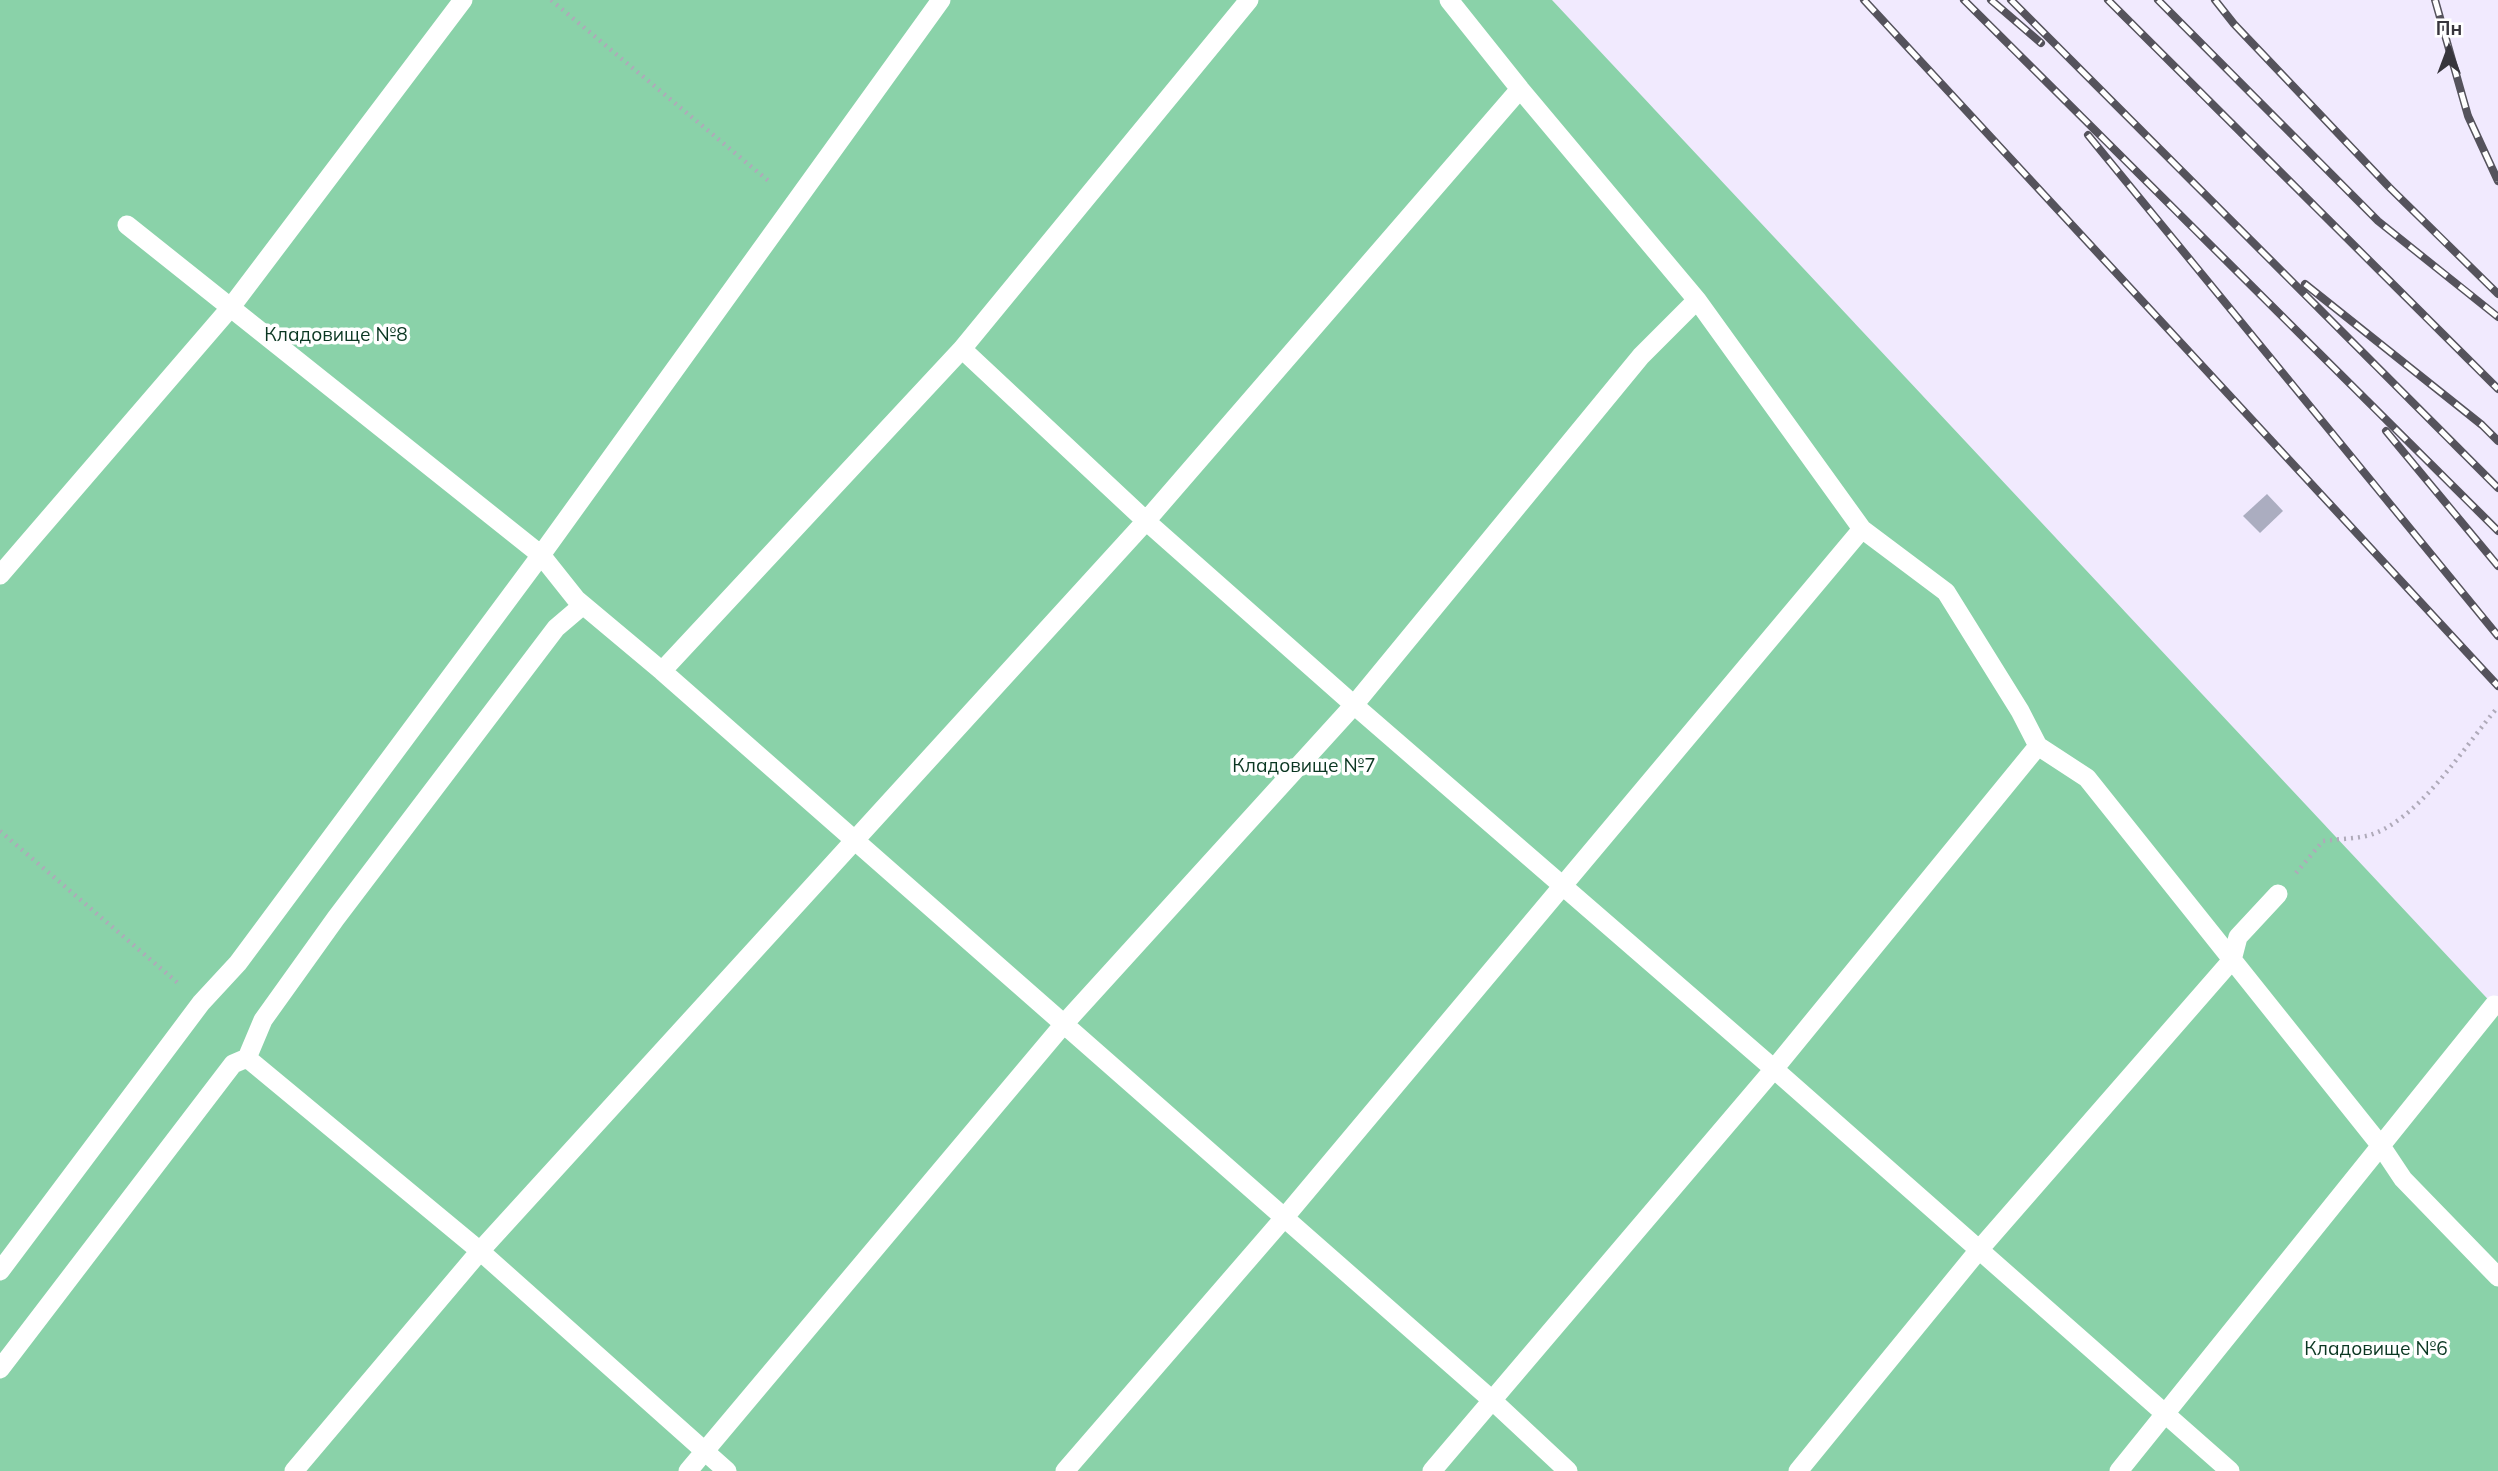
<!DOCTYPE html>
<html>
<head>
<meta charset="utf-8">
<style>
  body { margin:0 }
  #map { position:relative; width:2498px; height:1471px; overflow:hidden; background:#f1eafe; font-family:Mulish,sans-serif }
  canvas { display:block }
  .north { position:absolute; left:2414px; top:14px; width:70px; height:70px; -webkit-text-stroke:5px #fff; paint-order:stroke; rotate:0deg; font-size:19px; font-weight:700; line-height:28px; text-align:center; color:#37353c }
  .north::after { content:''; display:block; margin:auto; width:24px; height:32px; background:#37353c; clip-path:polygon(50% 0,100% 100%,50% 72%,0 100%) }
</style>
</head>
<body>
<div id="map">
<canvas width="2498" height="1471"></canvas>
<div class="north">Пн</div>
</div>
<script>
const c = document.querySelector('canvas').getContext('2d');
c.lineJoin = 'round';
function fill(path, color) { c.fillStyle = color; c.fill(path, 'evenodd'); }
function strokePath(path, color, width, dash) { c.strokeStyle = color; c.lineWidth = width; c.lineCap = dash ? 'butt' : 'round'; c.setLineDash(dash || []); c.stroke(path); }
function label(font, color, halo, rows, align = 'center') {
  c.font = font + ' Mulish,sans-serif'; c.lineWidth = 7; c.setLineDash([]); c.textBaseline = 'middle'; c.strokeStyle = halo; c.fillStyle = color; for (const [text, x, y, turn = 0] of rows) {
    c.save(); c.translate(x, y); c.rotate((+turn || 0) * Math.PI / 180); c.textAlign = isNaN(turn) ? turn : align; if (halo) c.strokeText(text, 0, 0); c.fillText(text, 0, 0); c.restore();
  }
}
fill(new Path2D(`
  M0,0H1552L2498,1010V1471H0Z`), '#8ad2a9');
fill(new Path2D(`
  M2267,494L2283,511L2260,533L2243,516Z`), '#abadc0');
strokePath(new Path2D(`
  M551,0L771,183
  M0,831L179,984
  M2296,873L2323,841C2337,839 2352,839 2366,836C2417,824 2465,745 2498,707`), '#afaab9', 4.5, [2, 5]);
strokePath(new Path2D(`
  M1449,0L1520,89L1697,300L1862,529L1946,592L2020,711L2038,746L2087,778L2381,1146L2403,1179L2498,1277
  M127,225L541,555L576,599L662,671L1493,1401L1568,1471
  M962,349L1146,521L1354,705L1774,1069L2230,1471
  M0,575L231,307L463,0
  M662,671L962,349L1249,0
  M247,1058L263,1020L336,918L556,628L583,605
  M0,1271L201,1003L238,963L541,555L941,0
  M0,1369L233,1064L247,1058L480,1251L727,1471
  M294,1471L480,1251L1146,521L1520,89
  M688,1471L1063,1025L1354,705L1641,356L1697,300
  M1065,1471L1284,1218L1862,529
  M1432,1471L1774,1069L2038,746
  M1798,1471L1978,1251L2232,960L2238,937L2278,894
  M2119,1471L2494,1005`), '#fff', 19);
const rail = new Path2D(`
  M1864,0L2498,686
  M1964,0L2498,531
  M1991,0L2041,43
  M2011,0L2498,488
  M2108,0L2498,389
  M2158,0L2378,221L2498,317
  M2215,0L2234,24L2389,187L2498,294
  M2435,0L2468,116L2498,181
  M2088,135L2498,636
  M2305,284L2482,425L2498,441
  M2386,431L2498,566`);
strokePath(rail, '#55535c', 8);
strokePath(rail, '#fff', 5, [16]);
label('19px', '#0b3722', '#fff', [
  ["Кладовище №8",336,335],
  ["Кладовище №7",1304,766],
  ["Кладовище №6",2376,1349]
]);
</script>
</body>
</html>
